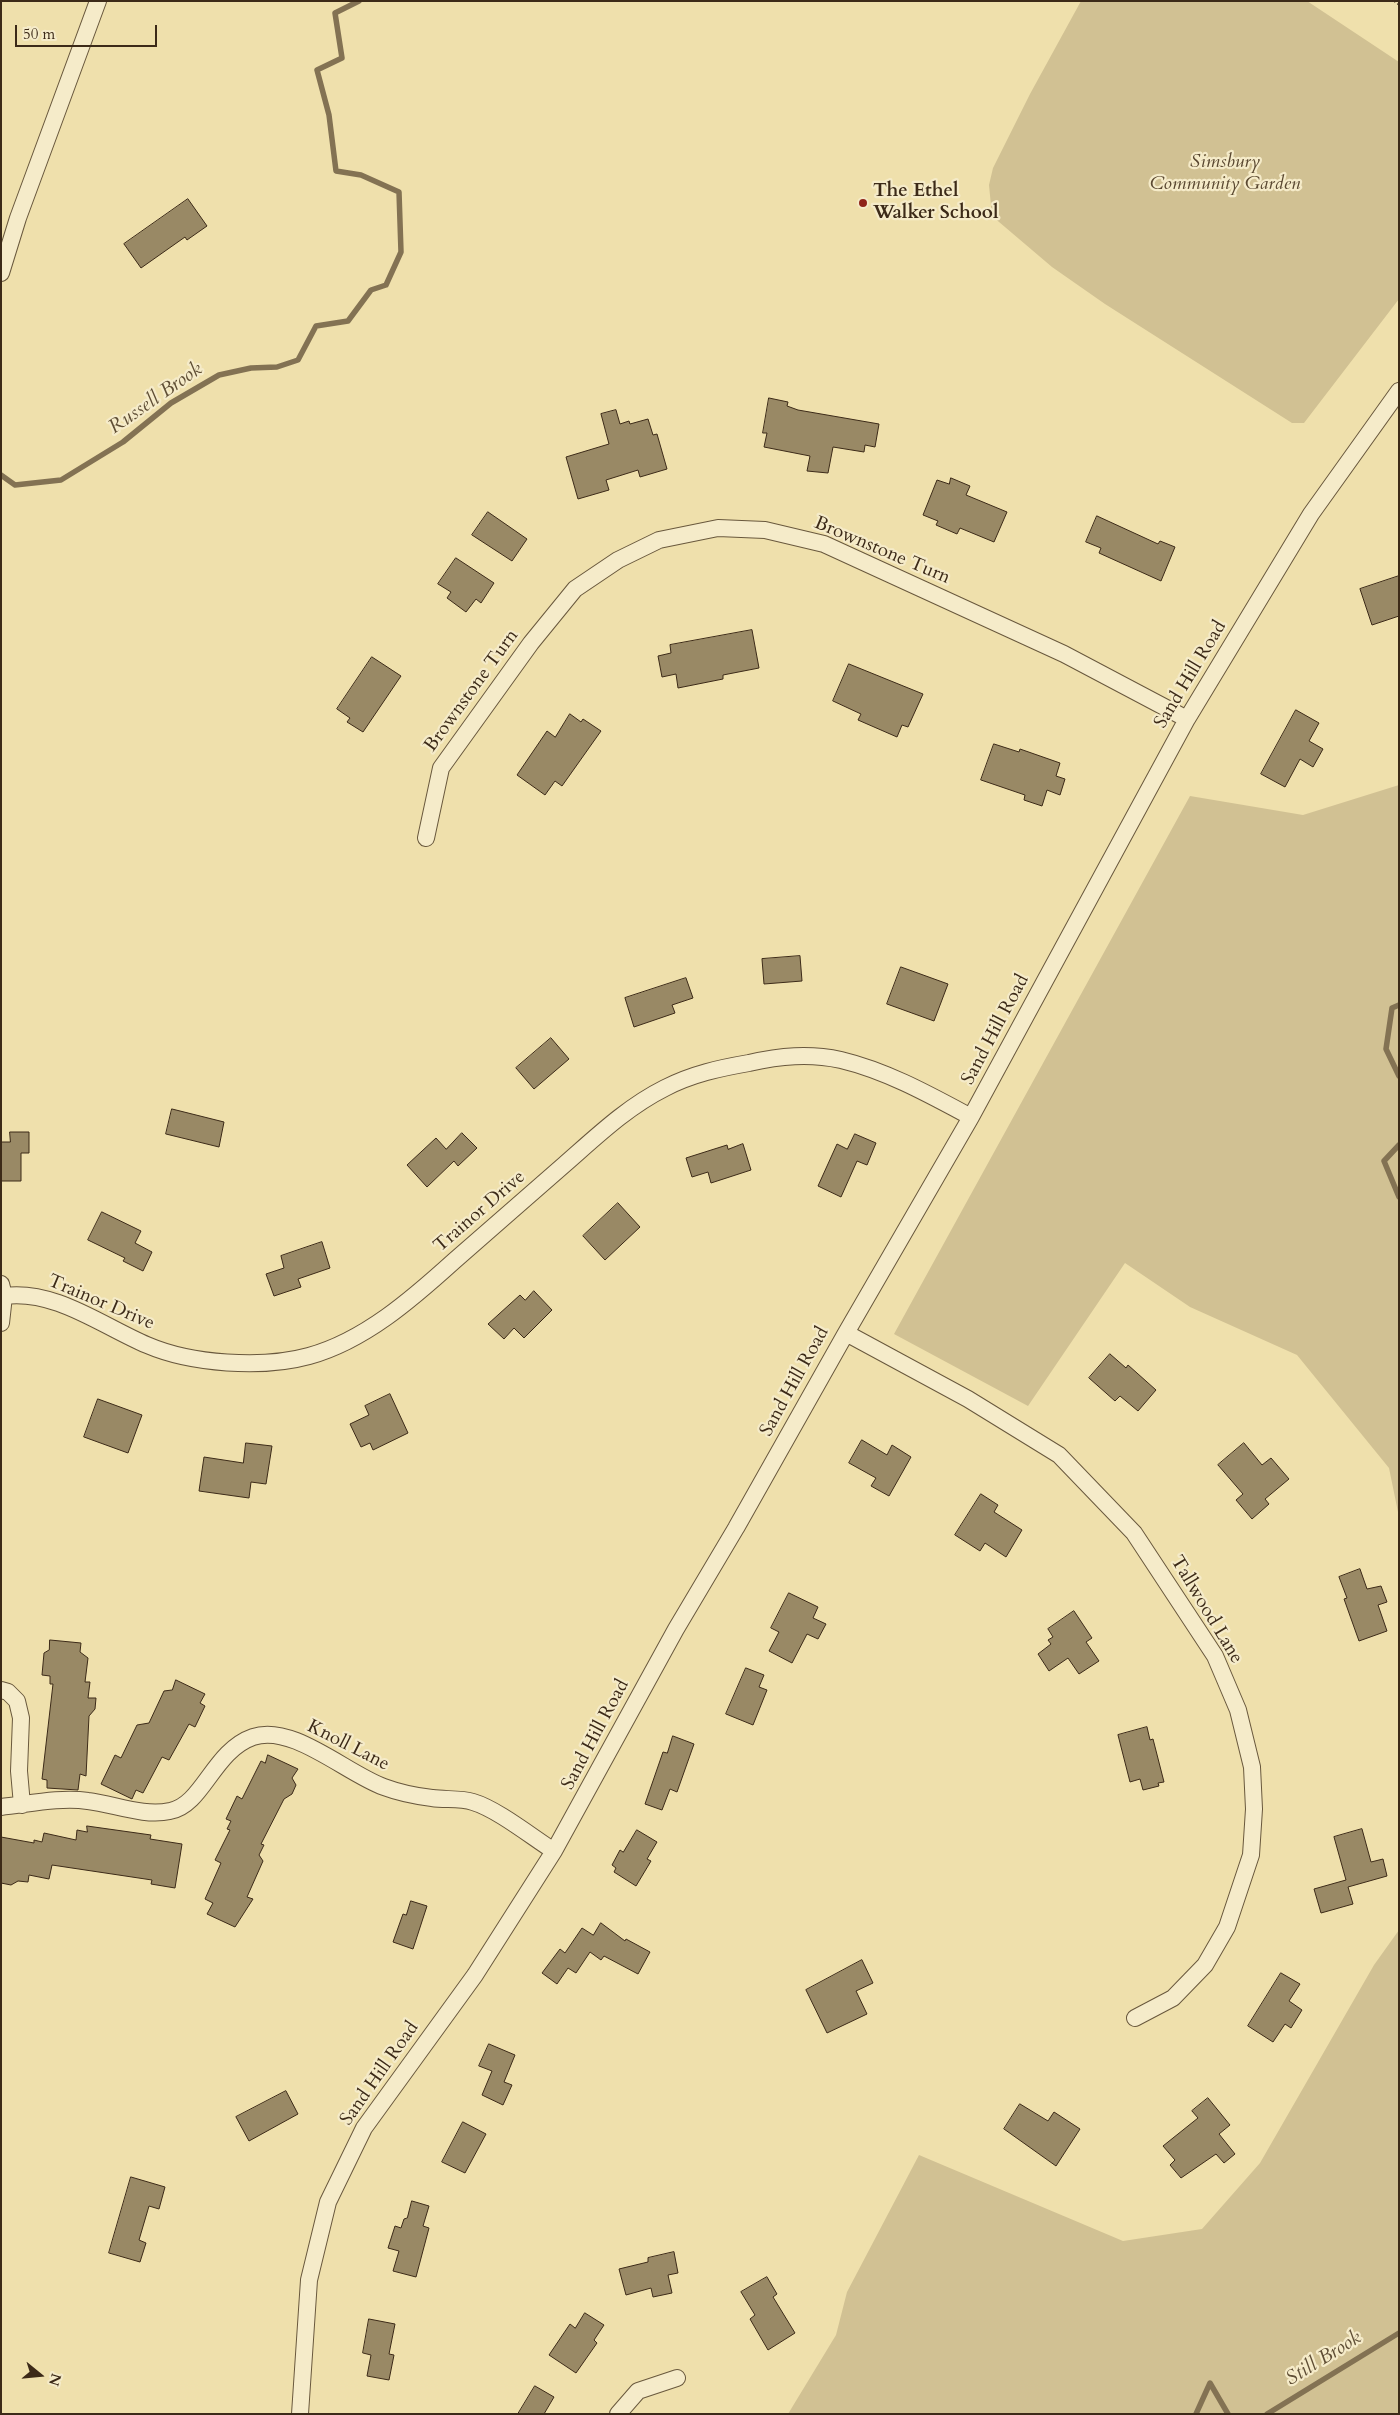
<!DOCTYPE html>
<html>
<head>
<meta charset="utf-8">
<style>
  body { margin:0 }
  #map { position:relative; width:1400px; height:2415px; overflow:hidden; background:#efe0ac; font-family:Cardo,serif }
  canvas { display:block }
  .frame { position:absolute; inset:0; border:2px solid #3c2a18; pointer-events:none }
  .north { position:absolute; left:15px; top:2350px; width:50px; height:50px; -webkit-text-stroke:4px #f5ebc9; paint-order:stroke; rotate:107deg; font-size:14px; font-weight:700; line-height:20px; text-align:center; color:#3c2a18 }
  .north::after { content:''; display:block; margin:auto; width:18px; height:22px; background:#3c2a18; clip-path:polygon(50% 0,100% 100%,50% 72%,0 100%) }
  .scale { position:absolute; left:15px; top:25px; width:142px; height:22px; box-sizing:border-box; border:2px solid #3c2a18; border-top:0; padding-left:6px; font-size:15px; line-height:18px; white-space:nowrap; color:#3c2a18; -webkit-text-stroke:4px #f5ebc9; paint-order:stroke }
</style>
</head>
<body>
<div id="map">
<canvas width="1400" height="2415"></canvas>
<div class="frame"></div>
<div class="north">N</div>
<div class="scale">50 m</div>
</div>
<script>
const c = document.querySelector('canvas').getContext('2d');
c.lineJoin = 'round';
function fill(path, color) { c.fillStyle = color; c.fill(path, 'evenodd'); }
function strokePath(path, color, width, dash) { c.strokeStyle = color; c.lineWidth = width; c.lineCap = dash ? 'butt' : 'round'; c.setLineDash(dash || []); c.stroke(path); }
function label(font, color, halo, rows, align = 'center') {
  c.font = font + ' Cardo,serif'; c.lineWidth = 4.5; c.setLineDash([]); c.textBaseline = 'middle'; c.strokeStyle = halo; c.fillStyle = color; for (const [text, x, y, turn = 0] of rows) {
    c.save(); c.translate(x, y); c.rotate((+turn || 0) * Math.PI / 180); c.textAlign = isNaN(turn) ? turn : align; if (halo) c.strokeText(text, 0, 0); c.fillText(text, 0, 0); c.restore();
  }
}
fill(new Path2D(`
  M1081,1H1307L1399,62V299L1304,423H1292L1105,304L1052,267L992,216L989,185L993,168L1030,94Z
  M1399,785V1517L1389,1468L1297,1355L1190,1307L1125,1263L1028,1406L894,1334L1190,796L1303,815Z
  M1399,1930V2414H788L836,2335L847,2292L919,2155L1123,2241L1202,2229L1260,2163L1374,1965Z`), '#d1c193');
strokePath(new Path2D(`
  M1,475L15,485L61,480L123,442L171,403L219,375L251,368L277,367L298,360L316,326L348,321L371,290L386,285L401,252L399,192L361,175L336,171L329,115L317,70L342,58L335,13L359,1
  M1399,1005L1392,1008L1386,1049L1399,1076
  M1399,1145L1384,1161L1399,1197
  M1196,2414L1210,2383L1228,2414
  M1267,2414L1399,2333`), '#837253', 5.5);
const building = new Path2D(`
  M188,199L207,226L187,240L185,237L141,268L124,244Z
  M769,398L788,402L787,406L798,410L879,424L875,447L865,445L864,452L833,447L828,473L807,471L810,456L764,447L767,433H763Z
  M616,410L620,424L629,421L630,424L648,419L653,435L657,434L667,469L640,477L638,470L606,480L609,490L578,499L566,457L609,444L601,414Z
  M951,478L970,486L966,495L1007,512L994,542L960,528L957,534L936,525L938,521L923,515L937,480L949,484Z
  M488,512L527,539L512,561L472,535Z
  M1097,516L1158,544L1160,541L1175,547L1161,581L1099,553L1101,548L1086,542Z
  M456,558L494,583L481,603L476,599L466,612L447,598L451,592L438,584Z
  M1399,576V616L1372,625L1360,589Z
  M752,630L759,668L723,675V679L678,688L676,674L662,677L658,656L671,653L670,645Z
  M372,657L401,676L363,732L347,722L350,718L337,709Z
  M849,664L923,694L908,727L902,725L897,737L858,720L861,714L833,701Z
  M1296,710L1319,723L1309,741L1323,749L1313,767L1300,759L1285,787L1261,774Z
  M570,714L581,722L583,719L601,731L562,786L555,781L545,795L517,775L547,731L555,737Z
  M994,744L1019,752L1020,749L1060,763L1056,776L1065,779L1060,795L1047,790L1042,806L1024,800L1025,795L981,780Z
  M800,956L802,981L764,984L762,959Z
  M901,967L948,984L934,1021L887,1004Z
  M686,978L693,998L672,1005L675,1013L634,1027L625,998Z
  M551,1038L569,1059L534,1089L516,1068Z
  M172,1109L224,1122L219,1147L166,1134Z
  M10,1132H29V1153H21V1181H1V1142H10Z
  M462,1133L477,1148L458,1166L454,1161L427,1187L407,1165L436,1138L446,1149Z
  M855,1134L876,1143L867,1165L857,1161L841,1197L818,1186L837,1144L847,1149Z
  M743,1144L751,1170L711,1183L708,1172L692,1177L686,1158L727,1145L728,1149Z
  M618,1203L640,1227L605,1260L583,1236Z
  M102,1212L141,1231L135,1243L152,1252L143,1271L123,1261L125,1258L88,1240Z
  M322,1242L330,1268L298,1279L301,1287L274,1296L266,1274L284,1268L281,1256Z
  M534,1291L552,1310L524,1338L514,1328L504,1339L488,1324L520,1295L525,1300Z
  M1110,1354L1126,1368L1128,1365L1156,1390L1138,1411L1120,1396L1115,1401L1089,1378Z
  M390,1394L408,1433L373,1450L370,1443L361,1447L350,1424L369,1415L365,1406Z
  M98,1399L142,1415L128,1453L84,1437Z
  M862,1440L887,1455L892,1445L911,1457L889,1496L871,1486L876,1478L849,1463Z
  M246,1443L272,1446L266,1484L251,1482L249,1498L199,1491L204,1457L243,1463Z
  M1244,1443L1262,1465L1271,1458L1289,1479L1265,1499L1269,1504L1252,1519L1236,1500L1243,1494L1218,1465Z
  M981,1494L998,1505L994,1512L1022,1530L1006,1557L985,1543L980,1551L955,1535Z
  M1360,1569L1367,1589L1381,1586L1387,1602L1378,1605L1387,1631L1359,1641L1344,1599L1347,1598L1339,1577Z
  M789,1593L818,1607L813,1618L826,1624L818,1639L807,1634L792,1663L769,1651L779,1632L771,1628Z
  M1074,1611L1092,1638L1086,1642L1099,1661L1079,1674L1068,1658L1049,1671L1038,1654L1051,1644L1048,1640L1053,1637L1048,1629Z
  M50,1640L81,1643L80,1652L88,1658L85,1682H90L88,1698H96L95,1709L89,1716L86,1776L80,1774L78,1790L47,1788V1780L42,1779L53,1684H50V1676L42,1675L44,1653L49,1650Z
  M746,1668L764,1675L759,1687L767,1690L753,1725L726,1714Z
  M176,1680L205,1694L200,1703L205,1706L195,1727L189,1724L169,1760L162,1757L143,1793L136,1790L132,1799L101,1784L115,1755L121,1758L137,1725L149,1723L164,1691L172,1690Z
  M1147,1727L1150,1740L1153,1739L1164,1782L1158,1783L1159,1786L1143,1790L1140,1779L1130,1782L1118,1735Z
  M673,1736L694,1744L677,1792L670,1789L662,1810L645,1804L663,1752L667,1753Z
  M268,1755L298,1769L292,1778L296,1785L292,1794L284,1799L261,1844L264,1845L259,1855L263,1861L247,1897L253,1899L235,1927L207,1914L213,1903L205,1899L221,1863L215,1860L230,1830L227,1829L231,1821L226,1819L237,1796L242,1799L261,1761L265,1763Z
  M87,1826L151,1835L150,1839L182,1844L175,1888L151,1884L152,1880L52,1865L49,1879L29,1875L28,1882L18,1881L11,1885L1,1883V1837L34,1843V1840L42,1842L44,1833L76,1840L77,1830L87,1832Z
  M1362,1829L1371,1862L1383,1859L1387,1876L1348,1887L1353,1904L1321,1913L1314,1889L1346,1880L1334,1837Z
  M637,1830L657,1842L647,1859L651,1861L636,1886L614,1872L616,1868L612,1865L620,1850L623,1852Z
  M411,1901L427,1906L413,1949L393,1942L403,1914L406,1915Z
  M601,1923L625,1941L626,1939L650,1952L638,1974L604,1956L601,1960L590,1952L576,1973L568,1968L557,1984L542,1973L560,1949L565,1953L582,1928L593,1935Z
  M862,1960L873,1983L856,1991L867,2014L827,2033L806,1990Z
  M1281,1973L1300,1984L1289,2001L1302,2010L1291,2028L1285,2024L1273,2042L1248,2026Z
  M489,2044L515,2055L504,2082L512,2085L503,2105L482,2095L492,2071L479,2066Z
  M286,2091L298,2114L249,2141L236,2117Z
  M1208,2098L1230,2125L1219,2134L1235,2154L1224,2163L1216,2154L1181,2178L1170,2165L1175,2160L1163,2146L1198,2118L1192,2111Z
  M1020,2104L1048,2121L1054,2112L1080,2129L1056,2166L1004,2129Z
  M463,2122L486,2134L465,2173L442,2162Z
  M131,2177L165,2187L159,2209L149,2206L139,2240L146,2243L140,2262L109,2253Z
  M412,2201L429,2206L423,2226L429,2228L416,2277L393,2271L399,2251L388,2248L395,2226L401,2228L404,2219L407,2218Z
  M674,2252L678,2273L668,2275L672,2293L653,2297L651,2288L626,2295L619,2269L648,2262V2258Z
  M767,2277L777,2294L773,2297L795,2333L768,2350L750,2319L755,2315L741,2292Z
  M585,2313L604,2325L594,2340L597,2343L576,2373L549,2355L570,2324L575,2328Z
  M369,2319L395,2324L389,2354L394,2355L389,2380L367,2376L371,2355L363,2353Z
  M535,2386L554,2397L544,2414H518Z`);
fill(building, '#998965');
strokePath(building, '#3c2a18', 1);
const street = new Path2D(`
  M1,273L18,218L98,1
  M426,838L441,768L531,643L575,589L618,560L659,540L718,528L765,530L824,544L1064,654L1187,719
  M1,1284L4,1296L1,1323
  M4,1296C55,1289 102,1326 147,1345C191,1364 262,1369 309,1356C364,1341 412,1299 454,1261C491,1229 528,1196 565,1164C597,1136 627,1107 665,1088C692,1074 720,1068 749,1063C780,1056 809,1053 841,1060C887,1071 930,1095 971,1117
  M846,1333L968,1399L1059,1455L1134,1533L1215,1656L1238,1710L1252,1767L1254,1809L1251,1855L1227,1927L1205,1965L1173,1998L1135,2018
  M1,1690L8,1692L17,1701L21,1718L19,1771L22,1805
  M1,1807C29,1804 60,1797 88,1801C114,1804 144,1817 170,1811C203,1805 213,1751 253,1737C292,1723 347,1774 384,1787C400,1793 415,1796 432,1798C445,1800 460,1798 473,1802C497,1809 532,1837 554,1851
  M300,2414L309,2280L328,2202L364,2128L475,1975L554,1851L676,1629L736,1528L846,1333L971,1117L1187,719L1311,514L1399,391
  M618,2414L638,2391L677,2378`);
strokePath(street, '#69583d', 18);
strokePath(new Path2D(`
  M1395,1L1399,4`), '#3c2a18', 3, [1, 2.5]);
strokePath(street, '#f5ebc9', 16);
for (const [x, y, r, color] of [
  [863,203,5,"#8f2418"]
]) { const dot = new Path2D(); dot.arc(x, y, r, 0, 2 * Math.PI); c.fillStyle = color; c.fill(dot); strokePath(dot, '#f5ebc9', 2); }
label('italic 19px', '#5a4831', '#f5ebc9', [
  ["Simsbury",1225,163],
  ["Community Garden",1225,185]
]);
label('bold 19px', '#3c2a18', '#f5ebc9', [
  ["The Ethel",873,192],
  ["Walker School",873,214]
], 'left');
label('19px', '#3c2a18', '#f5ebc9', [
  ["Brownstone Turn",882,551,23],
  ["Sand Hill Road",1191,675,-59],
  ["Brownstone Turn",472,691,-54],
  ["Sand Hill Road",996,1030,-62],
  ["Trainor Drive",480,1212,-41],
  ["Trainor Drive",101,1303,23],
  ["Sand Hill Road",795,1382,-61],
  ["Tallwood Lane",1206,1610,59],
  ["Sand Hill Road",596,1735,-62],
  ["Knoll Lane",348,1746,27],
  ["Sand Hill Road",380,2074,-55]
]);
label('italic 20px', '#5f4e35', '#f5ebc9', [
  ["Russell Brook",156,399,-35],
  ["Still Brook",1324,2359,-32]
]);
</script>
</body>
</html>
